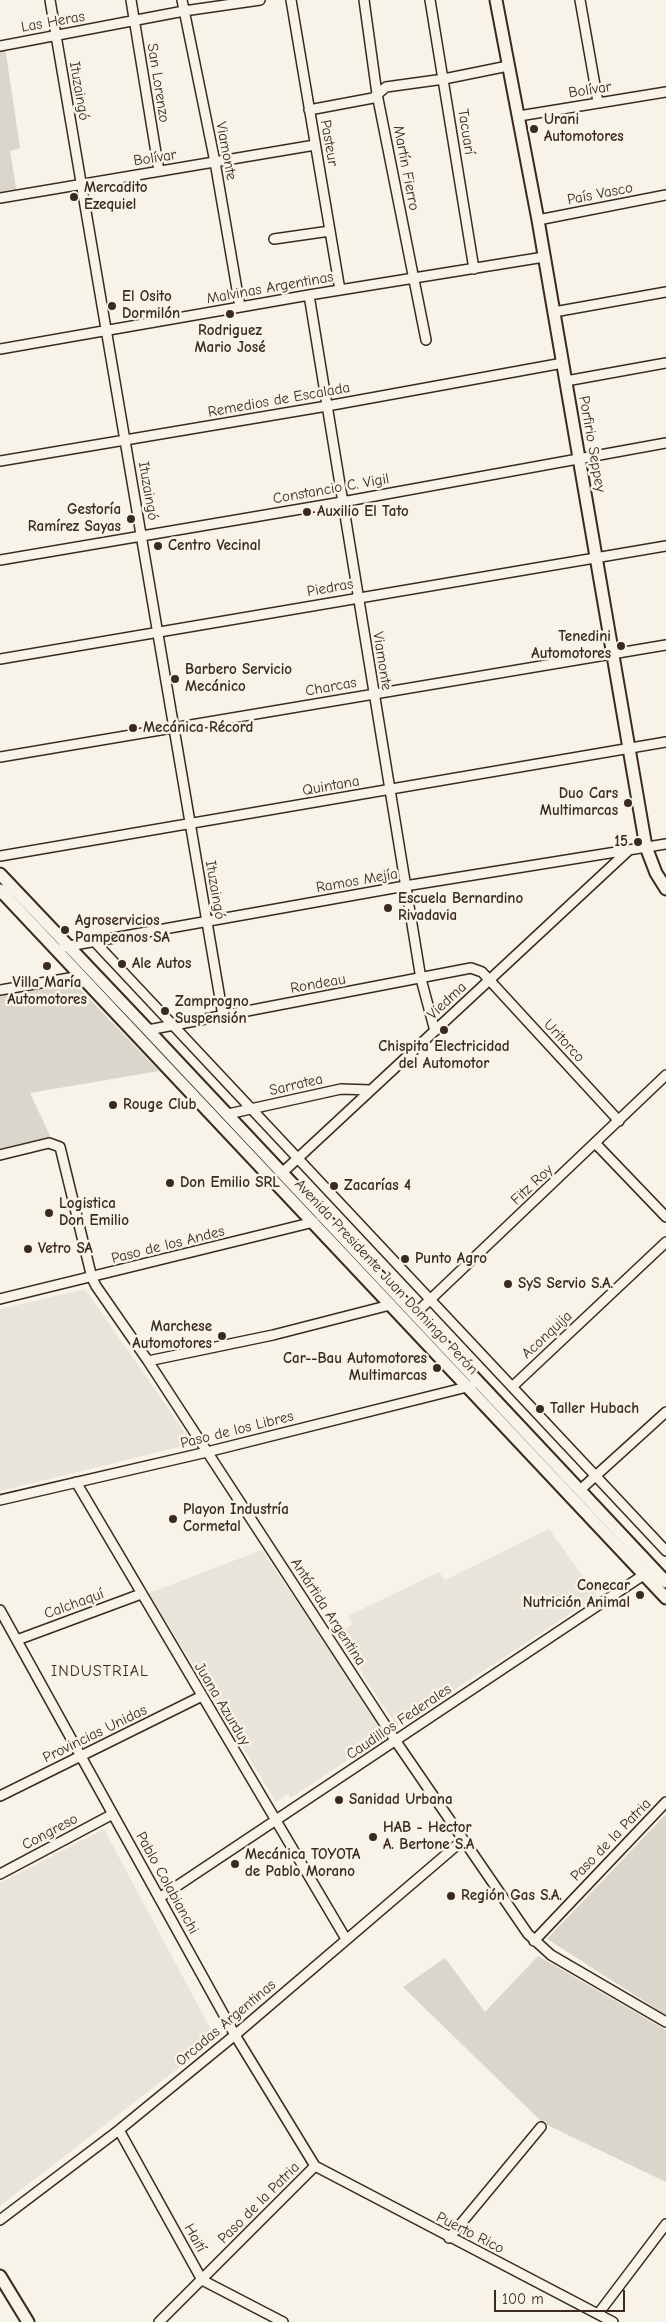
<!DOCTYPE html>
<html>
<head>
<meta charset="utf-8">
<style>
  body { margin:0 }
  #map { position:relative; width:666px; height:2322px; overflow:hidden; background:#f7f3e8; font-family:"Comic Neue",sans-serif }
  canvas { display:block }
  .scale { position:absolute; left:494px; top:2290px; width:131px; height:22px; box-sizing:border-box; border:2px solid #3b2a1e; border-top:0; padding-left:6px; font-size:15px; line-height:18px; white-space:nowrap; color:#3b2a1e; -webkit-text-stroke:4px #f7f3e8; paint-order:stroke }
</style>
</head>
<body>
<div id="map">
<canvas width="666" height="2322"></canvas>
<div class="scale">100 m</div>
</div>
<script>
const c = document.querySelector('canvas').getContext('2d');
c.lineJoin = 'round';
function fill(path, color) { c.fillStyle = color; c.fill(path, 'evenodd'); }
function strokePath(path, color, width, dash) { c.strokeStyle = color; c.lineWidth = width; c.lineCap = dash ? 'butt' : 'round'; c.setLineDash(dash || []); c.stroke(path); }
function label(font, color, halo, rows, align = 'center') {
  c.font = font + ' "Comic Neue",sans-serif'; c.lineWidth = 5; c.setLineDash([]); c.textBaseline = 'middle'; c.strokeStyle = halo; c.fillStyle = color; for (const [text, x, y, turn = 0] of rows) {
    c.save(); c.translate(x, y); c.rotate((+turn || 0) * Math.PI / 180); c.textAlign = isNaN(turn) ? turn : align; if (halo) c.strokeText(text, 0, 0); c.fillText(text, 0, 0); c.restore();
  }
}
fill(new Path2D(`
  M85,1289L186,1434L189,1439L187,1445L0,1491V1309Z
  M549,1529L597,1596L448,1694L442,1692L437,1695L436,1702L397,1726L365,1679L344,1630L353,1624L348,1616L439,1572L445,1580Z
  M262,1550L380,1725L377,1740L291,1798L288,1794L276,1802L149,1593Z
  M104,1829L216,2039L0,2206V1883Z`), '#e9e4d9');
fill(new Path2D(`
  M5,47L20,148L10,151L17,193L0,196V48Z
  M75,984L159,1071L30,1093L51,1138L0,1150V996Z
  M666,1814V2015L547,1939Z
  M538,1956L666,2030V2182L543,2123L403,1987L445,1958L485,2012Z`), '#dbd6cb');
const minor = new Path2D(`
  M50,0L223,1016
  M131,0L159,171
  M182,0L215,162L240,307
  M291,0L340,290
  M364,0L377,94L426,340
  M430,0L474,269
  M580,0L598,102
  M0,46L184,11L260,0
  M309,110L373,98L386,87L444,79L508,66
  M519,116L666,92
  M0,198L315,145
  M538,220L666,195
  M274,239L330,231
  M309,295L421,979L435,1031
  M554,312L666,292
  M0,349L309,295L544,257
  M566,381L666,363
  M0,461L327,406L563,363
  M0,560L342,502L666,443
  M0,659L666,546
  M0,757L666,645
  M0,856L666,742
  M94,941L666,1551
  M63,947L405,886L666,844
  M0,990L81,976
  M148,1030L471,968L482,972L619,1121
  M228,1114L341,1089L371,1090
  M596,1144L666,1217
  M0,1155L49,1143L60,1147L92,1278L96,1286L148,1361L395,1740L528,1934L551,1955L666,2022
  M283,1172L629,850
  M0,1299L314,1222
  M415,1314L666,1075
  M148,1361L273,1335L390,1305
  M512,1387L666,1242
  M76,1482L346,1939
  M580,1490L666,1412
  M0,1500L207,1452L471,1386
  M0,1610L235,2035L315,2166L613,2322
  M17,1640L141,1594
  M0,1796L202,1696
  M0,1874L113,1814
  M159,1898L648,1572
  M534,1941L666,1802
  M119,2130L202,2280L283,2322
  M0,2220L119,2130L235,2035L463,1840
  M449,2238L541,2127
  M598,2314L666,2224
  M159,2322L315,2166`);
const major = new Path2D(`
  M496,0L538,220L646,847L656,873L666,889
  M0,874L148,1030L666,1582
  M0,890L666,1598
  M0,2276L28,2322`);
strokePath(minor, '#3b2a1e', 12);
strokePath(major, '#3b2a1e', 15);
strokePath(minor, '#f7f3e8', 9);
strokePath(major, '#f7f3e8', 11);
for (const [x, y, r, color] of [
  [534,129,5,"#3b2a1e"],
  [74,197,5,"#3b2a1e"],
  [112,306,5,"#3b2a1e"],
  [230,314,5,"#3b2a1e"],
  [307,512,5,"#3b2a1e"],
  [131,519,5,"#3b2a1e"],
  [158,546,5,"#3b2a1e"],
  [621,646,5,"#3b2a1e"],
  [175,679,5,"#3b2a1e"],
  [133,728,5,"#3b2a1e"],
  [628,803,5,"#3b2a1e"],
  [638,842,5,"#3b2a1e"],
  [388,908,5,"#3b2a1e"],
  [65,930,5,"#3b2a1e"],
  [122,964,5,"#3b2a1e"],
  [47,966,5,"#3b2a1e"],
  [165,1011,5,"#3b2a1e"],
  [444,1030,5,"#3b2a1e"],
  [113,1105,5,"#3b2a1e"],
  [170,1183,5,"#3b2a1e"],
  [334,1186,5,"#3b2a1e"],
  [49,1213,5,"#3b2a1e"],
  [28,1249,5,"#3b2a1e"],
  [405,1259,5,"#3b2a1e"],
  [508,1284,5,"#3b2a1e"],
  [222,1336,5,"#3b2a1e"],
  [437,1368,5,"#3b2a1e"],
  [540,1409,5,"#3b2a1e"],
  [173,1519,5,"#3b2a1e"],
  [640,1595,5,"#3b2a1e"],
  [339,1800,5,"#3b2a1e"],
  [373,1837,5,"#3b2a1e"],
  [235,1864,5,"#3b2a1e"],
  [451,1896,5,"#3b2a1e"]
]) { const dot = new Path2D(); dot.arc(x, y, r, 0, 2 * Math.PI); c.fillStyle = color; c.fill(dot); strokePath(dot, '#f7f3e8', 2); }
label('15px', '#3b2a1e', '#f7f3e8', [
  ["Las Heras",53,22,-10],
  ["San Lorenzo",158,83,81],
  ["Bolívar",590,90,-9],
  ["Ituzaingó",79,91,80],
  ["Tacuarí",466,132,81],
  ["Pasteur",329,143,80],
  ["Viamonte",226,151,79],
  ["Bolívar",155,158,-9],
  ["Martín Fierro",406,168,79],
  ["País Vasco",600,194,-11],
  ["Malvinas Argentinas",270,288,-10],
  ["Remedios de Escalada",279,400,-10],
  ["Porfirio Seppey",592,444,80],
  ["Constancio C. Vigil",331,489,-10],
  ["Ituzaingó",148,491,80],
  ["Piedras",330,588,-10],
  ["Viamonte",382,661,81],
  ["Charcas",331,687,-10],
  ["Quintana",331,786,-10],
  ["Ramos Mejía",357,881,-10],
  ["Ituzaingó",215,890,80],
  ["Rondeau",318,984,-10],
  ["Viedma",447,1001,-43],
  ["Uritorco",564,1041,47],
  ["Sarratea",296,1085,-13],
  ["Fitz Roy",532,1185,-43],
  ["Paso de los Andes",168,1245,-14],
  ["Avenida Presidente Juan Domingo Perón",386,1277,47],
  ["Aconquija",547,1335,-43],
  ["Paso de los Libres",237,1430,-14],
  ["Calchaquí",74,1604,-20],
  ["Antártida Argentina",328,1612,57],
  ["Juana Azurduy",222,1704,59],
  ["Caudillos Federales",399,1722,-34],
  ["Provincias Unidas",95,1734,-26],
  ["Congreso",50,1832,-28],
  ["Paso de la Patria",611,1840,-46],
  ["Pablo Colabianchi",167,1883,61],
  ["Orcadas Argentinas",226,2023,-40],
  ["Paso de la Patria",259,2203,-45],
  ["Puerto Rico",470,2233,27],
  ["Haití",195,2238,61]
]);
label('bold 15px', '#3b2a1e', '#f7f3e8', [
  ["Urani",544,120],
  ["Automotores",544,137],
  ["Mercadito",84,188],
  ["Ezequiel",84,205],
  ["El Osito",122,297],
  ["Dormilón",122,314],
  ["Rodriguez",230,331,"center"],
  ["Mario José",230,348,"center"],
  ["Gestoría",121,510,"right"],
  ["Ramírez Sayas",121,527,"right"],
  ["Auxilio El Tato",317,512],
  ["Centro Vecinal",168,546],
  ["Tenedini",611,637,"right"],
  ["Automotores",611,654,"right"],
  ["Barbero Servicio",185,670],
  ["Mecánico",185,687],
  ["Mecánica Récord",143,728],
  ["Duo Cars",618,794,"right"],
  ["Multimarcas",618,811,"right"],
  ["15",628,842,"right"],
  ["Escuela Bernardino",398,899],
  ["Rivadavia",398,916],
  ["Agroservicios",75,921],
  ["Pampeanos SA",75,938],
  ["Ale Autos",132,964],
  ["Villa María",47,983,"center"],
  ["Automotores",47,1000,"center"],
  ["Zamprogno",175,1002],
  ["Suspensión",175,1019],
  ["Chispita Electricidad",444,1047,"center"],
  ["del Automotor",444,1064,"center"],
  ["Rouge Club",123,1105],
  ["Don Emilio SRL",180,1183],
  ["Zacarías 4",344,1186],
  ["Logistica",59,1204],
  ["Don Emilio",59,1221],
  ["Vetro SA",38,1249],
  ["Punto Agro",415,1259],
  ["SyS Servio S.A.",518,1284],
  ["Marchese",212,1327,"right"],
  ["Automotores",212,1344,"right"],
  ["Car--Bau Automotores",427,1359,"right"],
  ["Multimarcas",427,1376,"right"],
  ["Taller Hubach",550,1409],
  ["Playon Industría",183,1510],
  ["Cormetal",183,1527],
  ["Conecar",630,1586,"right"],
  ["Nutrición Animal",630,1603,"right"],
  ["Sanidad Urbana",349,1800],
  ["HAB - Hector",383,1828],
  ["A. Bertone S.A",383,1845],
  ["Mecánica TOYOTA",245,1855],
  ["de Pablo Morano",245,1872],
  ["Región Gas S.A.",461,1896]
], 'left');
c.letterSpacing = '1px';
label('16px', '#3b2a1e', '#f7f3e8', [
  ["INDUSTRIAL",100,1671]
]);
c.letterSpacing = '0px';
</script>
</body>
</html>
